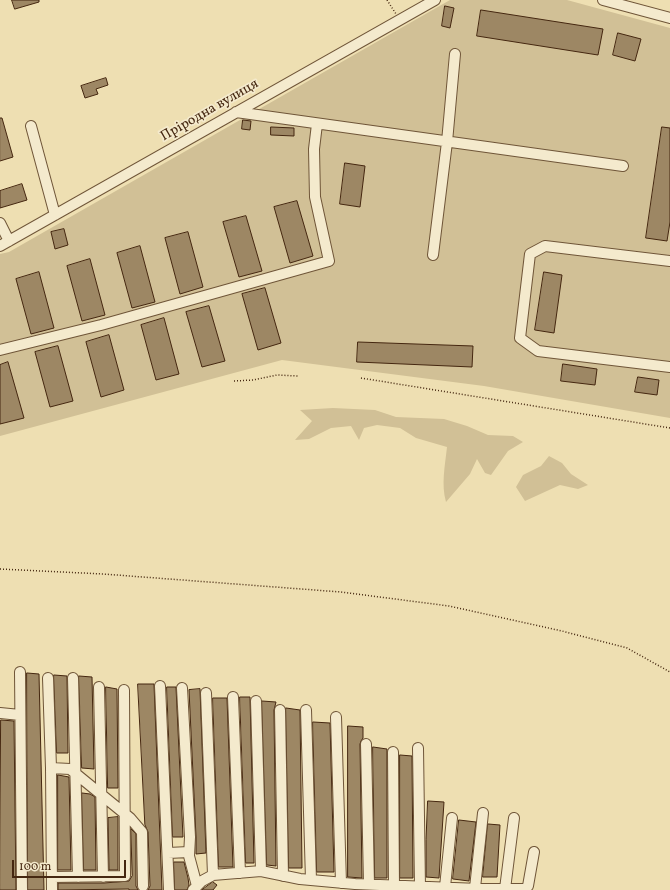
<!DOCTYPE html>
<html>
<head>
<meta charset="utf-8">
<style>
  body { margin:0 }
  #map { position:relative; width:670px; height:890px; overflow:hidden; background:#eedfb2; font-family:Vollkorn,serif }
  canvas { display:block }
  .scale { position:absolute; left:12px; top:860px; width:114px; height:18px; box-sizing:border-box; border:2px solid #452710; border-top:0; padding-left:5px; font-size:12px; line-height:14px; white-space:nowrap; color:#452710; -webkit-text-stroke:3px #f4eacd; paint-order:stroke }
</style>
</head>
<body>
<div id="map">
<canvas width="670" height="890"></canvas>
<div class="scale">100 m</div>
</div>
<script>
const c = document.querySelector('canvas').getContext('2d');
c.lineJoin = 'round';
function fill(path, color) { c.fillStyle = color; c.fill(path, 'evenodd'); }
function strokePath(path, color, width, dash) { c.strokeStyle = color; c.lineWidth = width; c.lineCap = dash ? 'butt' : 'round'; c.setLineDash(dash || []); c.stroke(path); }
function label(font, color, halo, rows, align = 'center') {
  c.font = font + ' Vollkorn,serif'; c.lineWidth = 3.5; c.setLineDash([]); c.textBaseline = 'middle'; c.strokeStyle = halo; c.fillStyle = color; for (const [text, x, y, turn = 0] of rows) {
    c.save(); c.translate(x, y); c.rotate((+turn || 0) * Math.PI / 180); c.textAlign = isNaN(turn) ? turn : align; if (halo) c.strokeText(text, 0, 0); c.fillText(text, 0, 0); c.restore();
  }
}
fill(new Path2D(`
  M450,0H567L670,28V418L484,386L282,360L0,436V254L9,252Z
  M333,408L375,410L396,417L444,419L467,426L488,435L513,436L523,442L508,451L491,475L485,473L477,459L470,474L446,502C441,484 445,466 447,447L416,438L400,428L377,425L364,428L359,440L351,426L331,428L309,439L295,440L312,421L300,410Z
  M549,456L562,463L571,474L588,485L578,489L560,485L525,501L516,487L523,475L541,466Z`), '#d1c096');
const building = new Path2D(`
  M12,0H39V2L15,9Z
  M445,6L454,8L450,28L442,26Z
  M481,10L603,29L598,55L477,36Z
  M618,33L641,39L635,61L613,55Z
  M106,78L108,85L96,89L98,94L85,98L81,86Z
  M0,118H2L13,157L0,161Z
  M243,120L251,121L250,130L242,129Z
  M271,127L294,128V136L271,135Z
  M662,127L670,128V222L667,241L646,238Z
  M345,163L365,166L360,207L340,204Z
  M22,184L27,200L0,208V191Z
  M297,201L313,256L290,263L274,207Z
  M246,216L262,271L239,277L223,222Z
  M64,229L68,245L55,249L51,232Z
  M188,232L203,287L180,294L165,238Z
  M140,246L155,302L132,308L117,253Z
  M90,259L105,315L82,321L67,266Z
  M39,272L54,328L31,334L16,279Z
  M544,272L562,275L554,333L535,330Z
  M265,288L281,343L258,350L242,294Z
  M209,306L225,361L202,367L186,312Z
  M164,318L179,374L156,380L141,325Z
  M109,335L124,390L101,397L86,342Z
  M358,342L473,346L472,367L357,362Z
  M58,346L73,401L50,407L35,352Z
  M8,362L24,418L0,424V365Z
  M563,364L597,369L595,385L561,381Z
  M638,377L659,380L657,395L635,392Z
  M27,673L39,674L44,890H28Z
  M54,675L67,676L68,753H57Z
  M79,676L92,677L94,769L82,768Z
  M138,684H154L162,890H148L150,886L148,832L145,825Z
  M106,687L117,689L118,788H108Z
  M167,687H176L183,837H173Z
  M200,689L206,853L196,854V837L189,690Z
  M240,697H250L254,863H246Z
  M213,698H227L233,867H219Z
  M262,701L276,702L274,710L276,866L267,865Z
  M286,708L300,710L302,868H289Z
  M1,720L14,721L16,890H0Z
  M313,722L330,723L334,872H317Z
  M348,726L363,727V738L361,741L360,744L362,878L348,877Z
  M373,747L387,749V878H375Z
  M400,755L412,756L413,878H400Z
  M58,775L69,777L71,870H58Z
  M82,793L90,794L95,797L96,870H84Z
  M428,801L444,802L439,878L426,877V840Z
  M118,817V870H109L108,818Z
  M459,820L476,822L469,881L453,879Z
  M488,824L500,825L497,877H483Z
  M131,829L136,834V886L138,890H129V889L58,890V883H104L129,881L132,876Z
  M174,862H184L188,878L189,885L187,890H175Z
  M213,882L217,885L213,890H202Z`);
fill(building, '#9d8764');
strokePath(building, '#452710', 1);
const minor = new Path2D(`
  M603,0L670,18
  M236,112L623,166
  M31,126L55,215
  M0,223L9,241
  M0,246L435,0
  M433,255L447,142L455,54
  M670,261L545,246L530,254L520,338L538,351L670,367
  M0,350L101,325L329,261L315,197L314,149L317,124
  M20,672L22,890
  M48,678L51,768L52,890
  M73,678L78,877
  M160,686L169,890
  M99,687L103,877
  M182,688L190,837L189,856L197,886
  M206,693L213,875
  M233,697L240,873
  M256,701L261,871
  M280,710L283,876
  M306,710L311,880
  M0,713L20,715
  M336,717L341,883
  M366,744L369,884
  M418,748L420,887
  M393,752L394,886
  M51,768L70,769L130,818L142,832L143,886
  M168,853L189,852
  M52,877L125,876L124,690
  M445,887L452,818
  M475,888L483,813
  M505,889L514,818
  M193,890L202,881L213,875L261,871L300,879L355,884L479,889H525L528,886L534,852`);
strokePath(minor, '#6f5538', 12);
strokePath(new Path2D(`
  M387,0L396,14
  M361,378L670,428
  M234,381L253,380L277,375L298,376
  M0,569L103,574L341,592L449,606L562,631L627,648L670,672`), '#452710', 1.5, [1, 2]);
strokePath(minor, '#f4eacd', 10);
label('14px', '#452710', '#f4eacd', [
  ["Пріродна вулиця",210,111,-30]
]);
</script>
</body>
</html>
